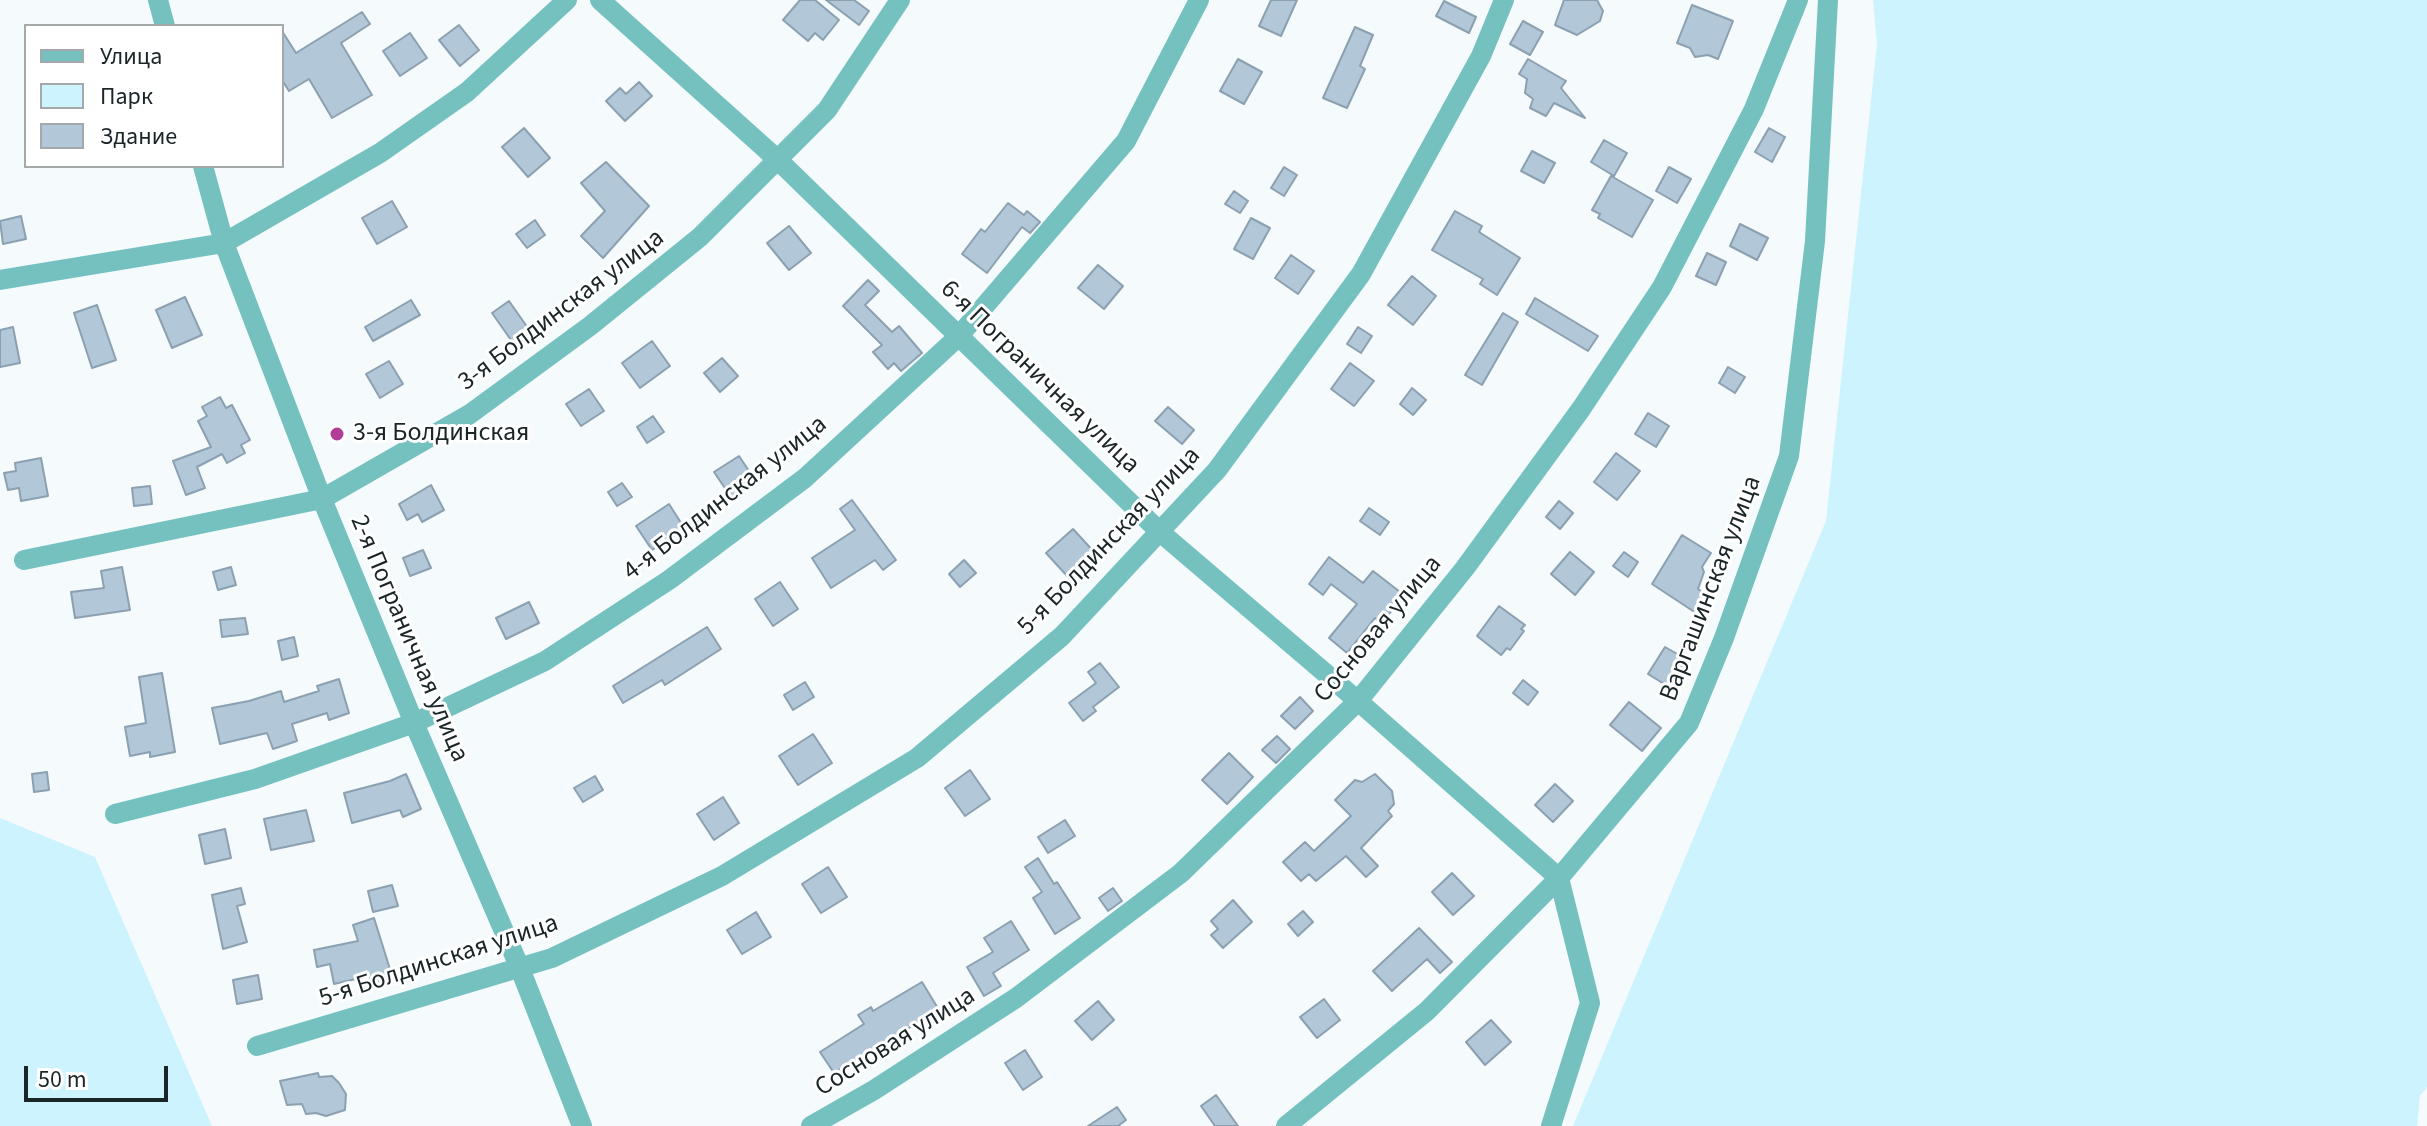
<!DOCTYPE html>
<html>
<head>
<meta charset="utf-8">
<style>
  body { margin:0 }
  #map { position:relative; width:2427px; height:1126px; overflow:hidden; background:#f5fafc; font-family:"Source Sans 3",sans-serif }
  canvas { display:block }
  .legend { position:absolute; left:24px; top:24px; width:260px; height:144px; box-sizing:border-box; background:#fff; border:2px solid #a3a8a9; margin:0; padding:10px 14px; list-style:none; font-size:24px; color:#1a2528 }
  .legend li { display:flex; align-items:center; gap:16px; height:40px }
  .legend b { width:40px; border:2px solid #a3a8a9 }
  .scale { position:absolute; left:24px; top:1066px; width:144px; height:36px; box-sizing:border-box; border:4px solid #1a2528; border-top:0; padding-left:10px; font-size:24px; line-height:28px; white-space:nowrap; color:#1a2528; -webkit-text-stroke:6px #fff; paint-order:stroke }
</style>
</head>
<body>
<div id="map">
<canvas width="2427" height="1126"></canvas>
<ul class="legend">
<li><b style="height:10px;background:#74c1bf"></b>Улица</li>
<li><b style="height:22px;background:#cdf3ff"></b>Парк</li>
<li><b style="height:22px;background:#b2c7d8"></b>Здание</li>
</ul>
<div class="scale">50 m</div>
</div>
<script>
const c = document.querySelector('canvas').getContext('2d');
c.lineJoin = 'round';
function fill(path, color) { c.fillStyle = color; c.fill(path, 'evenodd'); }
function strokePath(path, color, width, dash) { c.strokeStyle = color; c.lineWidth = width; c.lineCap = dash ? 'butt' : 'round'; c.setLineDash(dash || []); c.stroke(path); }
function label(font, color, halo, rows, align = 'center') {
  c.font = font + ' "Source Sans 3",sans-serif'; c.lineWidth = 6; c.setLineDash([]); c.textBaseline = 'middle'; c.strokeStyle = halo; c.fillStyle = color; for (const [text, x, y, turn = 0] of rows) {
    c.save(); c.translate(x, y); c.rotate((+turn || 0) * Math.PI / 180); c.textAlign = isNaN(turn) ? turn : align; if (halo) c.strokeText(text, 0, 0); c.fillText(text, 0, 0); c.restore();
  }
}
fill(new Path2D(`
  M1873,0H2427V1087L2420,1096L2417,1126H1573L1826,521L1877,44Z
  M0,818L95,857L212,1126H0Z`), '#cdf3ff');
const building = new Path2D(`
  M800,0H815L839,20L823,40L815,33L808,41L783,20Z
  M826,0H854L869,11L859,25Z
  M1271,0H1297L1281,36L1259,26Z
  M1564,0H1597L1603,11L1600,21L1577,35L1555,25Z
  M1444,1L1476,17L1469,33L1436,16Z
  M1692,5L1733,21L1718,59L1708,55L1695,57L1690,48L1677,43Z
  M362,12L370,24L341,43L372,95L332,118L309,79L289,91L282,80V31L296,53Z
  M1523,21L1543,32L1530,55L1510,44Z
  M459,25L479,50L460,66L439,40Z
  M1355,27L1373,35L1360,66L1365,69L1347,108L1323,98Z
  M410,33L427,58L400,76L383,51Z
  M1238,59L1262,72L1244,104L1220,91Z
  M1528,59L1566,81L1561,88L1585,118L1554,103L1546,116L1530,108L1533,99L1525,93L1527,79L1519,74Z
  M639,82L652,96L625,121L606,101L620,88L626,94Z
  M524,128L550,158L528,177L502,147Z
  M1769,128L1785,137L1772,162L1755,152Z
  M1604,140L1627,153L1614,176L1591,162Z
  M1532,151L1555,163L1544,183L1521,171Z
  M606,162L649,206L603,258L581,236L605,211L581,183Z
  M1284,167L1297,175L1284,196L1271,188Z
  M1669,167L1691,179L1677,203L1656,191Z
  M1611,176L1653,200L1632,237L1598,218L1600,214L1592,210Z
  M1234,191L1248,201L1240,213L1225,204Z
  M392,201L407,227L377,244L362,218Z
  M1008,203L1024,215L1027,211L1040,222L1030,233L1022,227L987,273L962,254L981,229L985,232Z
  M1455,211L1482,226L1479,232L1520,258L1497,295L1480,284L1483,279L1432,250Z
  M21,216L26,239L3,244L0,221Z
  M1251,218L1270,228L1253,259L1234,249Z
  M535,220L545,235L527,248L516,234Z
  M1740,224L1768,238L1757,260L1730,246Z
  M789,226L811,253L789,270L767,243Z
  M1707,253L1726,262L1716,285L1696,276Z
  M1291,255L1314,271L1298,294L1275,278Z
  M1098,265L1123,286L1104,309L1078,288Z
  M1412,276L1436,296L1413,325L1388,305Z
  M868,280L879,291L865,305L892,332L899,326L922,353L901,371L894,363L888,369L873,352L882,345L843,306Z
  M185,297L202,335L172,348L156,310Z
  M1535,298L1598,336L1588,351L1526,314Z
  M411,300L420,315L373,341L365,327Z
  M509,301L535,338L518,350L492,313Z
  M97,305L116,360L92,368L74,313Z
  M1503,313L1518,322L1482,385L1465,375Z
  M13,327L20,363L0,367V330Z
  M1358,327L1372,336L1361,353L1347,344Z
  M652,341L670,366L640,388L622,363Z
  M722,358L738,376L720,392L704,373Z
  M389,361L403,384L380,398L366,374Z
  M1350,363L1374,381L1354,406L1331,389Z
  M1728,367L1745,377L1735,393L1719,383Z
  M1412,388L1426,400L1413,415L1400,404Z
  M589,389L604,411L581,426L566,404Z
  M220,397L226,408L232,405L250,440L241,445L245,453L227,463L222,454L197,467L205,488L186,495L173,461L211,447L198,421L207,416L202,407Z
  M1168,407L1194,430L1182,444L1155,421Z
  M1648,413L1669,426L1656,447L1635,434Z
  M653,416L664,432L647,443L637,427Z
  M1616,453L1640,471L1617,500L1594,482Z
  M739,456L757,483L733,500L714,472Z
  M41,458L48,496L21,501L19,488L8,490L4,473L16,471L15,463Z
  M622,483L632,497L617,506L608,492Z
  M431,485L444,510L422,522L418,514L407,520L399,504Z
  M150,486L152,504L134,506L132,488Z
  M852,500L896,560L883,570L875,560L831,588L812,558L855,530L840,509Z
  M1559,501L1573,513L1560,529L1546,517Z
  M669,504L685,529L652,550L636,526Z
  M1369,508L1389,522L1380,535L1360,521Z
  M1073,529L1095,553L1068,577L1046,553Z
  M1682,535L1711,553L1702,567L1704,572L1698,589L1708,596L1696,613L1652,584Z
  M423,550L431,568L410,576L403,558Z
  M1570,552L1594,572L1575,595L1551,574Z
  M1624,552L1638,562L1628,577L1613,566Z
  M1329,557L1363,583L1373,571L1404,595L1382,623L1375,618L1347,653L1329,638L1357,604L1331,584L1323,595L1309,584Z
  M964,560L976,573L960,587L949,574Z
  M122,567L130,610L75,618L71,592L104,588L101,571Z
  M231,567L236,585L218,590L213,572Z
  M780,582L798,609L773,626L755,599Z
  M529,602L539,623L506,639L496,618Z
  M1499,606L1525,625L1521,629L1524,631L1510,650L1507,648L1501,655L1477,636Z
  M245,618L248,634L222,637L220,620Z
  M707,627L721,649L665,685L662,680L623,703L613,686Z
  M294,637L298,656L282,660L278,641Z
  M1665,647L1686,659L1669,687L1648,674Z
  M1100,663L1119,687L1093,707L1096,711L1083,721L1069,703L1096,683L1088,672Z
  M162,673L175,752L150,757V752L130,756L125,727L146,723L139,677Z
  M339,679L349,713L329,720L327,713L292,724L297,741L273,749L267,733L220,744L212,708L249,701L281,691L284,702L319,691L317,686Z
  M1523,680L1538,692L1528,705L1513,693Z
  M805,682L814,697L793,710L784,695Z
  M1300,697L1313,711L1295,729L1281,716Z
  M1629,702L1661,728L1642,751L1610,725Z
  M813,734L832,763L798,785L779,756Z
  M1277,736L1290,749L1276,763L1262,750Z
  M1229,753L1253,777L1227,804L1202,780Z
  M970,770L990,799L965,816L945,788Z
  M47,772L49,790L34,792L32,774Z
  M406,774L421,809L403,817L400,810L352,823L344,793L390,781Z
  M1375,774L1392,791L1394,804L1388,811L1392,816L1361,848L1378,866L1366,877L1346,856L1316,881L1309,874L1301,881L1283,862L1305,842L1314,851L1351,816L1335,800L1355,780L1362,782Z
  M595,776L603,790L583,802L574,788Z
  M1555,784L1573,801L1553,822L1535,805Z
  M723,797L739,823L714,840L697,814Z
  M306,810L314,841L271,850L264,819Z
  M1065,820L1075,836L1048,853L1038,837Z
  M225,829L231,858L205,864L199,835Z
  M1038,858L1054,884L1057,882L1080,918L1055,934L1033,898L1042,892L1025,867Z
  M828,867L847,897L821,913L802,884Z
  M1452,873L1474,896L1453,915L1432,892Z
  M392,885L398,906L373,912L368,891Z
  M241,888L245,904L237,906L247,942L223,949L212,895Z
  M1113,888L1122,901L1108,911L1099,898Z
  M1233,900L1252,922L1223,948L1211,935L1218,929L1211,921Z
  M1303,911L1313,922L1298,936L1288,924Z
  M756,912L771,937L742,954L727,930Z
  M374,918L394,982L373,988L369,976L334,984L330,964L317,967L314,950L358,941L353,925Z
  M1011,921L1029,950L993,973L1001,986L984,996L967,967L993,952L984,938Z
  M1419,928L1452,962L1440,973L1427,959L1392,991L1373,971Z
  M258,975L262,999L237,1004L233,980Z
  M922,982L939,1010L834,1073L820,1052L864,1024L858,1015L871,1007L873,1011Z
  M1324,999L1340,1020L1317,1038L1300,1017Z
  M1098,1001L1114,1020L1092,1040L1075,1021Z
  M1491,1020L1511,1042L1485,1065L1466,1042Z
  M1025,1050L1042,1077L1023,1090L1005,1063Z
  M318,1073L319,1077L332,1076L339,1083L346,1094L345,1110L326,1116L316,1113L306,1114L302,1104L287,1105L280,1081Z
  M1216,1095L1238,1126H1215L1201,1106Z
  M1117,1107L1126,1120L1118,1126H1088Z`);
fill(building, '#b2c7d8');
strokePath(building, '#8ba0b0', 2);
strokePath(new Path2D(`
  M158,0L165,26
  M600,0L778,160L1160,532L1358,701L1559,878L1590,1003L1551,1126
  M203,166L224,243L322,499L414,723L519,966L582,1126
  M0,280L224,243L380,153L467,92L567,0
  M24,560L322,499L470,414L590,326L700,237L827,110L900,0
  M115,814L255,779L414,723L545,661L669,580L805,478L958,337L1126,141L1199,0
  M257,1046L552,958L722,876L917,758L1062,636L1217,470L1361,274L1481,56L1504,0
  M811,1126L874,1090L1016,998L1181,873L1358,701L1465,568L1581,409L1662,287L1754,109L1798,0
  M1286,1126L1427,1011L1559,878L1689,723L1724,638L1789,456L1815,241L1828,0`), '#74c1bf', 20);
for (const [x, y, r, color] of [
  [337,434,8,"#b03d96"]
]) { const dot = new Path2D(); dot.arc(x, y, r, 0, 2 * Math.PI); c.fillStyle = color; c.fill(dot); strokePath(dot, '#fff', 3); }
label('26px', '#1a2528', '#fff', [
  ["3-я Болдинская улица",562,311,-37],
  ["6-я Пограничная улица",1039,378,44],
  ["4-я Болдинская улица",726,499,-38],
  ["5-я Болдинская улица",1110,542,-46],
  ["Варгашинская улица",1712,589,-69],
  ["Сосновая улица",1379,630,-50],
  ["2-я Пограничная улица",408,639,67],
  ["5-я Болдинская улица",439,962,-18],
  ["Сосновая улица",896,1043,-32]
]);
label('26px', '#1a2528', '#fff', [
  ["3-я Болдинская",353,434]
], 'left');
</script>
</body>
</html>
